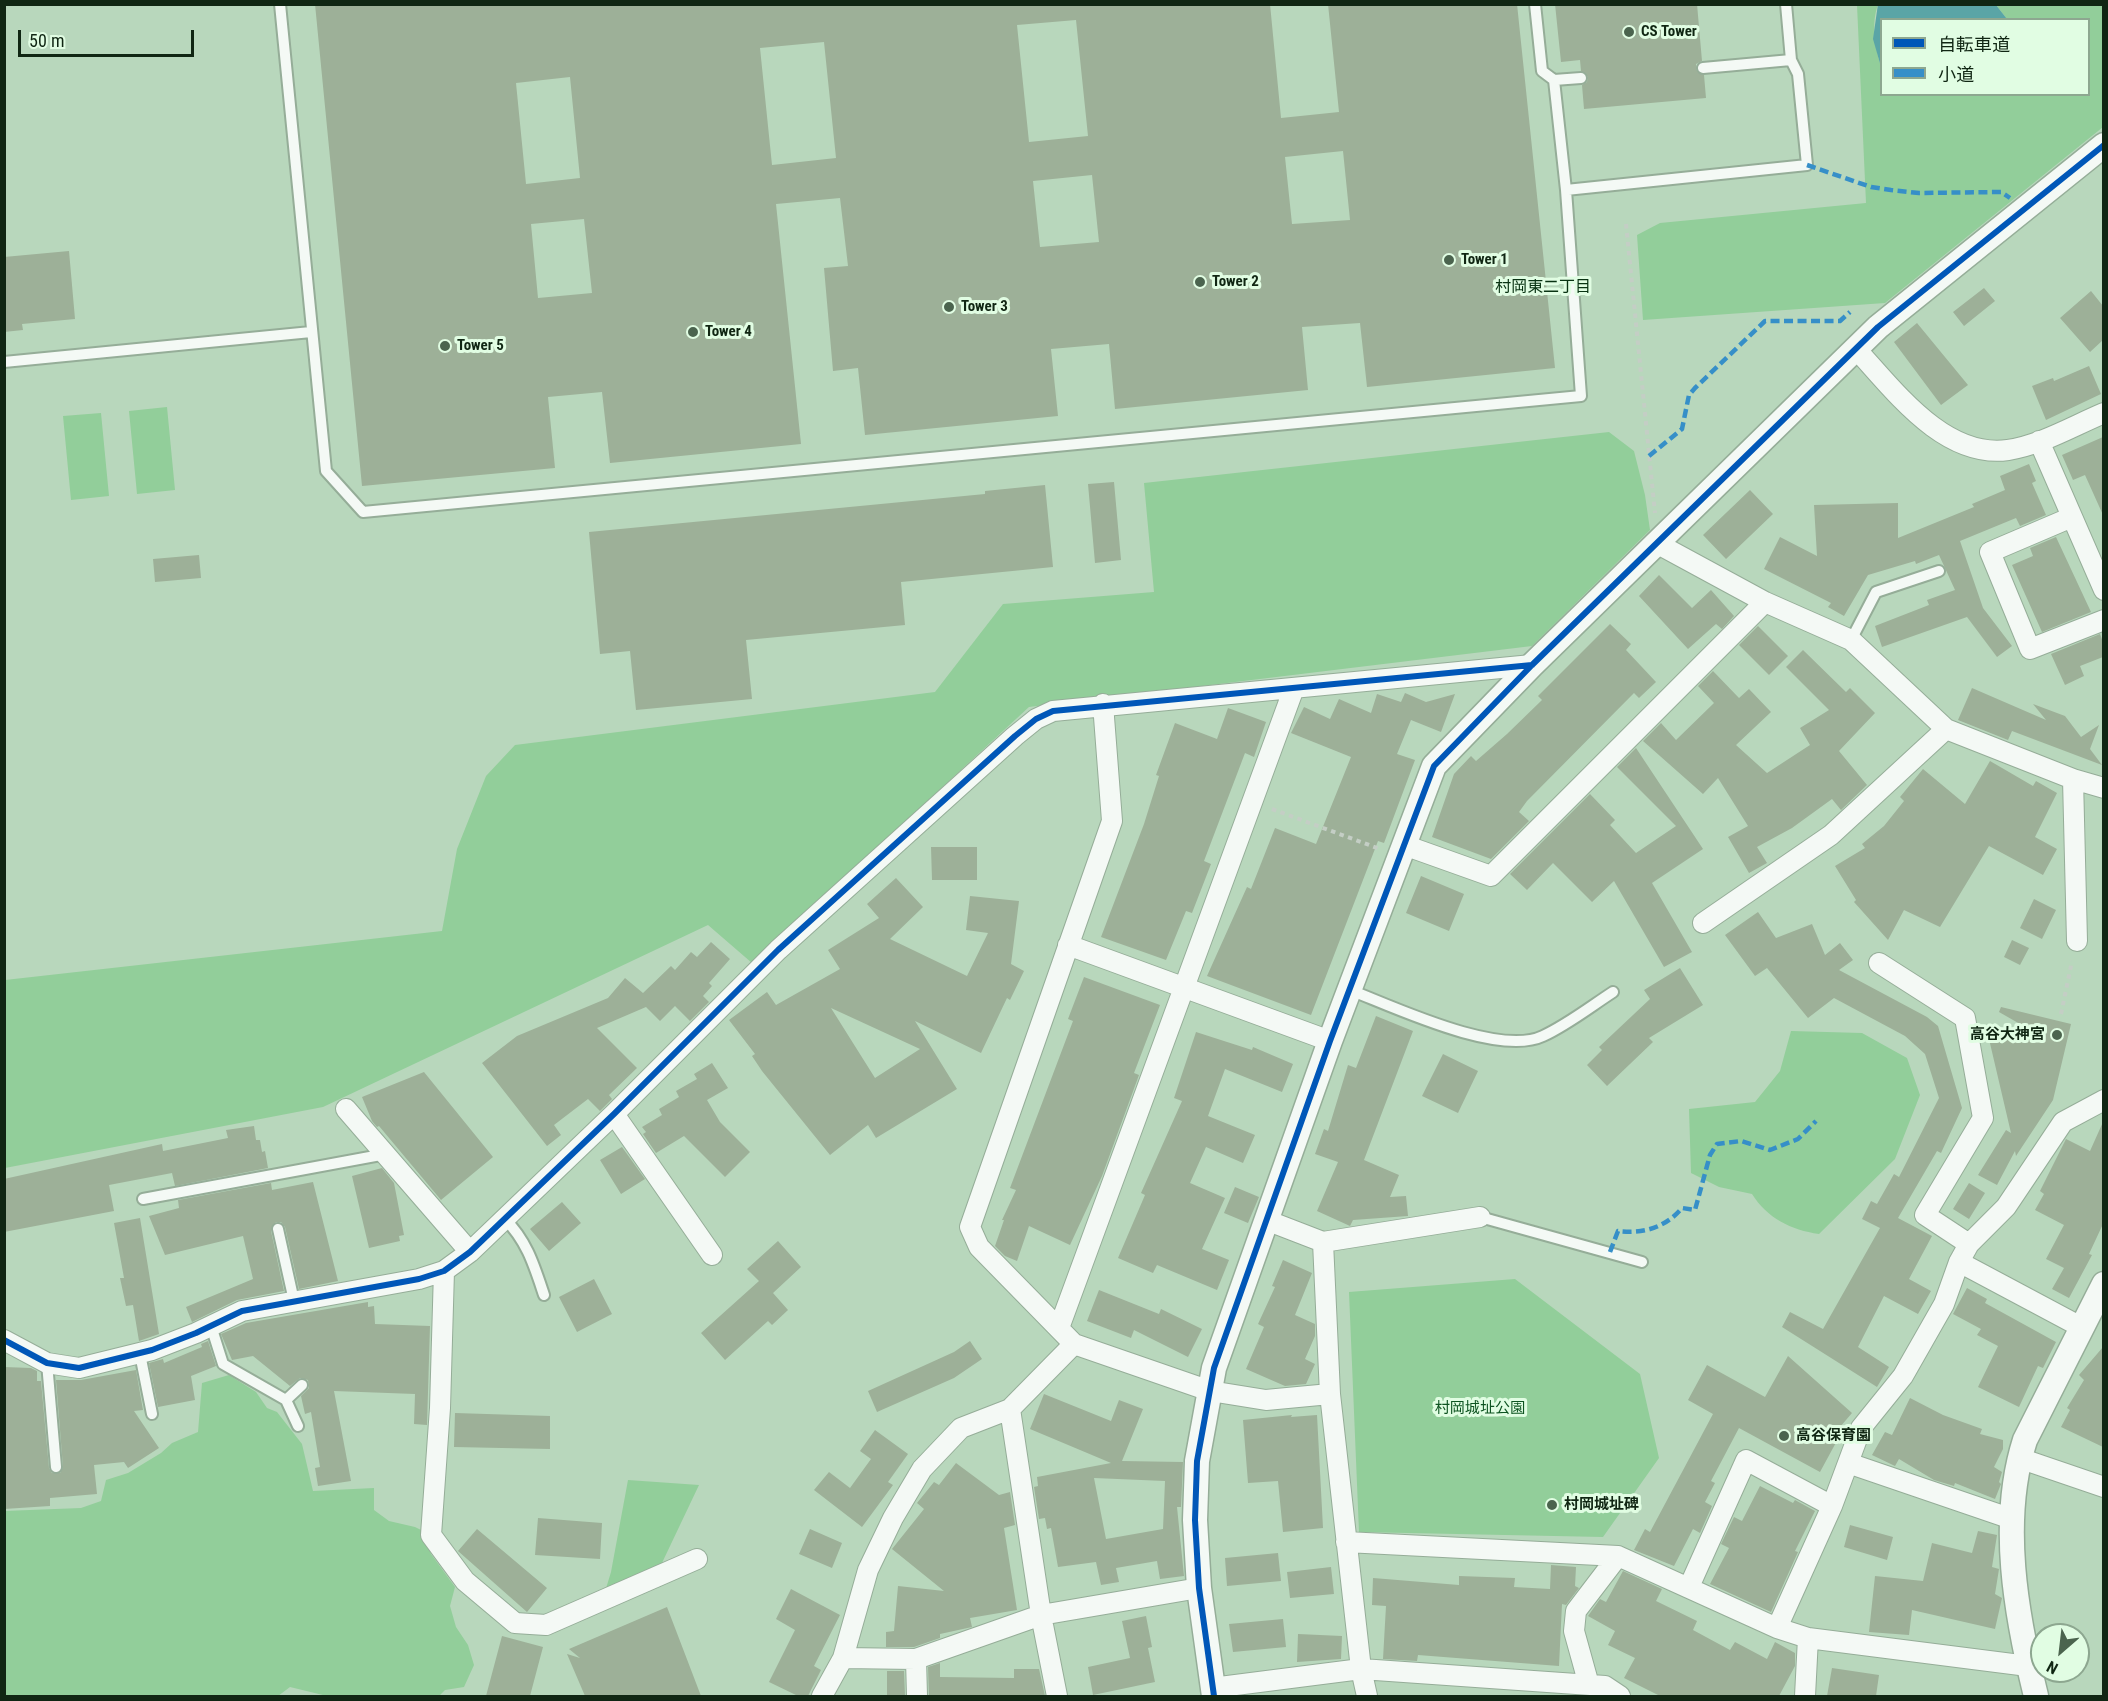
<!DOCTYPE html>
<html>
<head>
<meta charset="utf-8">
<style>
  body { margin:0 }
  #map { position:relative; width:2108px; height:1701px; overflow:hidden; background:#b8d7bc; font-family:"Roboto Condensed","Noto Sans JP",sans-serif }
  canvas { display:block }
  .frame { position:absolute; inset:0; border:6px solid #102613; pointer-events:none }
  .legend { position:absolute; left:1880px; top:18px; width:210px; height:78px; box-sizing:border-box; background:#e1fde3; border:2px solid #8da790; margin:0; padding:8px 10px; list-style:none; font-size:18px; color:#102613 }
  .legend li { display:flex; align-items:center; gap:12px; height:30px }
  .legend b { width:30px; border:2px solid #8da790 }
  .north { position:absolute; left:2030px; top:1623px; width:60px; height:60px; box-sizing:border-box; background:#e1fde3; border:2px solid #8da790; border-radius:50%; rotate:208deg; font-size:16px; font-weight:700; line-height:24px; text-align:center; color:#102613 }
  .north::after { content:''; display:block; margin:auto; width:21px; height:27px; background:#4b644e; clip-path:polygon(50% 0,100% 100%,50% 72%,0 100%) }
  .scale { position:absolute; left:18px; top:30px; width:176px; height:27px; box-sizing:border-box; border:3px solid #102613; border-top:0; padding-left:8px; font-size:18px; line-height:21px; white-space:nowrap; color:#102613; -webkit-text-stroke:4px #e1fde3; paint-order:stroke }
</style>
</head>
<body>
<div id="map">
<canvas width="2108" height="1701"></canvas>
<div class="frame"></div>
<ul class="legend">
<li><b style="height:8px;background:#0057b8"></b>自転車道</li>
<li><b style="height:8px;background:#368fc8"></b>小道</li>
</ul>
<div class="north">N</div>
<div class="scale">50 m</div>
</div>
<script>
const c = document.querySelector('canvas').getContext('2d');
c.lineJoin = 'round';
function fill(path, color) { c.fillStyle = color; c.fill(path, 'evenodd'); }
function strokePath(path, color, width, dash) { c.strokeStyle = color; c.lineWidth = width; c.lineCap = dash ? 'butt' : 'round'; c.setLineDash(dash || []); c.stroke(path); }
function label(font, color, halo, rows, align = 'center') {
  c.font = font + ' "Roboto Condensed","Noto Sans JP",sans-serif'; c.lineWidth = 6; c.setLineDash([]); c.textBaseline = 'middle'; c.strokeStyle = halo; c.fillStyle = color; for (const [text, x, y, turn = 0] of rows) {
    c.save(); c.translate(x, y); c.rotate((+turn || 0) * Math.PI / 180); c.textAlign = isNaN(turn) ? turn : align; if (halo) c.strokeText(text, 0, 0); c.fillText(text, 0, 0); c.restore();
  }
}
fill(new Path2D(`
  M1857,5H1878C1871,22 1875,48 1881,66C1884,74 1881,86 1882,94H2088V20L2007,19L1996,5H2103V127L1885,303L1643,320L1637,235L1660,223L1866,203Z
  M167,407L175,490L137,494L129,411Z
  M101,413L109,496L71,500L63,416Z
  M1609,432L1634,451L1645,495L1650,530L1532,646L1029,707L752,963L708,925L323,1107L5,1168V980L442,931L457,849L486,776L515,745L935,692L1003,604L1154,592L1144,483Z
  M1791,1031L1862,1033L1907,1058L1920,1095L1895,1159L1819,1234C1791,1230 1767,1218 1752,1194L1719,1187L1691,1173L1689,1109L1755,1102L1780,1071Z
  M1515,1279L1640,1374L1659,1458L1603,1537L1359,1532L1349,1292Z
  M229,1375L256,1392L267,1408L277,1412L302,1444L313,1491L374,1488V1510L389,1521L415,1527L423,1531L431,1554L455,1587L450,1606L456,1627L468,1645L474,1665L464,1687L445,1690L439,1696H327L290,1687L278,1696H5L4,1511L81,1508L101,1501L106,1480L128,1473L161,1453L172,1443L198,1432L202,1383Z
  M628,1480L699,1485L661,1565L604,1595L611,1572Z`), '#92ce9a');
fill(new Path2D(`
  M1878,4L1996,5L2007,19L1882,20L1881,67L1873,39Z`), '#5aa5a6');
fill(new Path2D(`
  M315,4H1270L1281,118L1339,112L1328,4H1517L1555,368L1367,387L1360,323L1302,327L1308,390L1115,409L1109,344L1051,349L1058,416L865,435L858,368L833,371L824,268L848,266L840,198L776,204L801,444L610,463L602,392L548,397L555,468L362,486ZM1076,20L1088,136L1029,142L1017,25ZM824,42L836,158L772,165L760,48ZM570,77L580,178L526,184L516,83ZM1343,151L1350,220L1292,224L1285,157ZM1092,175L1099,242L1040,247L1033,181ZM584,219L592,293L538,298L531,224Z
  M1555,4H1697L1702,61L1696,64V69L1704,75L1706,98L1584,109L1582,85L1587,82L1588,77L1581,71L1580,60L1561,62Z
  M69,251L75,319L22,324L23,330L4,332V257Z
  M1984,288L1995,301L1964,326L1953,312Z
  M2091,291L2103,306V340L2090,352L2060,318Z
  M1917,323L1968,385L1941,405L1894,342Z
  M2089,366L2101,394L2046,420L2032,386L2053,378L2054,381Z
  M2103,437V515L2085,475L2073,480L2062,455Z
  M2029,464L2036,481L2032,483L2046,515L2020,526L2016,518L1960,541L1983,608L2012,646L1997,657L1967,617L1882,647L1875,626L1929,605L1927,600L1955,590L1939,555L1916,564L1915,561L1868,575L1844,616L1828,607L1831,603L1764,569L1780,537L1817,556L1814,505L1898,503V538L1974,507L1972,504L2005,490L2000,476Z
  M1114,482L1121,560L1095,563L1088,484Z
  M1045,485L1053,567L901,582L905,625L746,640L752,699L636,710L630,651L600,654L589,532L985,494V491Z
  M1750,490L1773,514L1726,559L1703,535Z
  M2056,537L2091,612L2042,632L2012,565L2033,556L2030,548Z
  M199,555L201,578L155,582L153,559Z
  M1659,575L1692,608L1711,590L1734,616L1722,629L1716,624L1688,649L1639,596Z
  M1610,624L1631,644L1626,650L1656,682L1639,698L1634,693L1527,801L1519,812L1529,821L1491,859L1432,837L1454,774L1471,756L1476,761L1507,734L1542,700L1538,696Z
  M1758,626L1788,656L1769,675L1739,645Z
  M2100,634L2103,642V657L2080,666L2084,676L2065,685L2051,654Z
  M1803,650L1846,692L1850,688L1875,713L1839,751L1867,785L1841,810L1832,799L1792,828L1757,847L1767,863L1749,873L1728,837L1748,826L1718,778L1703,794L1643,741L1661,723L1676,740L1714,703L1698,686L1713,671L1739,698L1749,689L1771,712L1736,745L1767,773L1810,745L1800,728L1829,710L1786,667Z
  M1972,688L2046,720L2033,704L2065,716L2081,737L2099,725L2090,749L2102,765L2012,731L2008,740L1958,720Z
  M1405,693L1426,702L1455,694L1441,732L1411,720L1397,754L1415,760L1384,843L1378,841L1311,1015L1207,976L1247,887L1251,889L1275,828L1316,844L1351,757L1291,733L1304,707L1330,719L1339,699L1371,713L1377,694L1401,702Z
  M1228,708L1266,722L1254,757L1245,753L1204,861L1211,864L1192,913L1186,911L1166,960L1101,937L1144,824L1159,776L1156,775L1175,723L1217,739Z
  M1636,748L1703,849L1652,883L1692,952L1664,967L1614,881L1592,902L1553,863L1527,890L1510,874L1590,794L1615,820L1610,825L1636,853L1676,826L1617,767Z
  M1990,761L2033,786L2036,781L2057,793L2035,837L2057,849L2043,875L1989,846L1940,927L1904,910L1888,940L1854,902L1856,900L1835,866L1865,848L1862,844L1884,826L1904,801L1900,797L1923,769L1965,804Z
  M931,847H977V880H932Z
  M1421,876L1464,894L1449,931L1406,913Z
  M896,878L923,907L890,939L967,976L988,933L966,930L970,896L1019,901L1011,964L1024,971L1010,1000L1007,998L981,1053L915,1021L957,1089L876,1138L868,1125L830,1155L762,1071L752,1056L755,1054L729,1020L767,992L776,1005L840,969L828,950L879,918L867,904ZM831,1008L920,1049L875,1078Z
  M2034,899L2056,910L2042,939L2020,928Z
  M1758,912L1776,938L1812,924L1825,955L1840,943L1853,960L1839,970L1927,1017L1938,1026L1962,1108L1941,1153L1937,1151L1898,1218L1932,1236L1909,1279L1931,1291L1918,1314L1884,1296L1858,1347L1889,1367L1877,1387L1782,1327L1790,1312L1823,1329L1880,1228L1862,1219L1871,1201L1877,1204L1894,1174L1899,1177L1939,1098L1925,1054L1905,1036L1834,998L1808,1018L1767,968L1755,976L1725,935Z
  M2012,940L2029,948L2020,965L2004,957Z
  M711,942L730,959L709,983L712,986L703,996L709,1002L690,1021L675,1006L660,1021L646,1007L597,1028L637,1068L609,1095L612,1099L600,1111L588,1099L554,1125L561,1135L547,1146L482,1063L517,1036L608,998L625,978L643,993L671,966L675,970L691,952L697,957Z
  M1680,968L1703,1005L1649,1038L1653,1042L1607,1086L1587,1065L1602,1050L1599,1047L1650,999L1644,990Z
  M1084,977L1160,1005L1134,1073L1139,1075L1102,1176L1070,1245L1029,1226L1017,1261L1005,1256L995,1246L1004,1220H1002L1016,1190L1010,1188L1073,1021L1068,1019Z
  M2001,1007L2071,1024L2053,1100L2016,1156L2015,1151L1997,1185L1978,1175L2006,1130L2011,1133L1989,1039L2027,1028L1999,1012Z
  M1376,1016L1413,1031L1364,1160L1399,1175L1390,1197L1406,1196L1408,1216L1353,1220L1350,1226L1317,1211L1338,1162L1315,1154L1324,1129L1328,1131L1348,1065L1356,1068Z
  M1196,1032L1252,1050L1253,1047L1293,1064L1282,1092L1225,1069L1208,1116L1255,1135L1243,1163L1206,1147L1190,1183L1225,1198L1202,1249L1229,1260L1217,1290L1157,1265L1153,1273L1118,1258L1145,1195L1141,1193L1182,1101L1174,1098Z
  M1443,1054L1478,1071L1458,1113L1422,1096Z
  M712,1063L728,1088L707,1100L720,1122L750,1152L725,1177L684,1136L656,1153L643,1134L646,1132L642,1127L662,1115L659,1109L679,1097L676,1091L697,1079L694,1074Z
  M424,1072L493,1157L441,1200L379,1126L377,1127L372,1121L362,1097Z
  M2103,1122V1224L2089,1254L2092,1255L2069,1298L2052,1289L2064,1268L2046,1259L2064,1225L2035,1210L2044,1194L2040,1191L2066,1139L2090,1151Z
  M254,1126L256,1140H260L262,1152L265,1151L268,1168L175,1186L172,1173L109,1185L114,1211L4,1232V1179L162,1144L163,1151L228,1138L226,1130Z
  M622,1147L645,1179L621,1194L600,1160Z
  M382,1168L394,1183L404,1235L399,1236L400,1241L369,1248L352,1176Z
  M313,1182L338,1281L299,1289L285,1227L281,1222H276L271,1231L284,1291L237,1300L192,1322L186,1307L253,1279L243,1236L165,1255L149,1216L179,1208L178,1200L271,1183L272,1190Z
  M1969,1183L1985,1193L1969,1219L1953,1209Z
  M1235,1187L1259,1197L1248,1223L1224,1213Z
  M562,1202L581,1223L549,1251L530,1229Z
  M140,1218L159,1334L139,1341L133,1305L126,1306L120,1278H124L114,1223Z
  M778,1241L801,1267L773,1293L788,1310L772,1325L768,1321L725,1360L701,1333L759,1281L747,1269Z
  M1283,1260L1312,1273L1295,1315L1315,1324V1336L1305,1359L1315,1364L1306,1384L1285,1386L1246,1369L1264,1327L1258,1324L1275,1287L1272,1286Z
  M594,1279L612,1314L577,1332L559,1297Z
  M1967,1288L1987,1299L1985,1303L2056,1342L2043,1368L2038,1366L2019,1407L1978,1387L1998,1346L1977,1335L1981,1329L1953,1314Z
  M1099,1290L1159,1314L1161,1309L1202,1329L1188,1357L1134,1330L1131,1338L1087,1321Z
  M368,1302V1307L374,1306L375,1324L430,1326L427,1425L414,1424L415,1394L334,1391L351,1481L318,1486L315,1468L320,1467L311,1412L305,1414L301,1396L309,1388L308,1380L300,1378L290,1386L253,1356L232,1360L221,1334L246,1323Z
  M208,1341L216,1366L191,1376L195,1400L158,1407L149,1363L163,1359L164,1363L202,1347L201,1344Z
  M970,1341L982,1359L954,1378L877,1412L868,1391L954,1352Z
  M2103,1347V1447L2061,1427L2070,1410L2067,1408L2084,1380L2079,1375Z
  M1788,1356L1852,1413L1834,1434L1839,1437L1820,1472L1739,1428L1711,1481L1715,1483L1705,1502L1712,1506L1700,1533L1693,1529L1674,1566L1634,1550L1645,1529L1650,1532L1713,1414L1688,1400L1707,1365L1765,1397Z
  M4,1367L31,1368L37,1371V1381H41L49,1468L52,1473H60L63,1467L56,1380H81L136,1370L143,1410L134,1411L159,1448L128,1468L124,1462L94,1465L97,1494L50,1498V1506L4,1509Z
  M1044,1394L1111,1421L1119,1400L1143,1409L1122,1461L1183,1462L1181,1507H1177L1184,1576L1160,1579L1157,1561L1116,1568L1119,1582L1101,1585L1096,1562L1058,1567L1051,1528L1047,1529L1045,1518L1039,1519L1034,1487L1038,1486L1037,1477L1111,1463L1030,1429ZM1094,1478L1165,1481L1163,1529L1106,1539Z
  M1910,1398L1943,1415L1982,1429L1980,1434L2003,1440V1449L1994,1467L2002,1472L1999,1482L2001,1484L1995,1499L1955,1483L1954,1486L1934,1480L1899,1459L1895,1466L1872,1455L1885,1432L1892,1435Z
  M455,1413L550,1416V1449L454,1447Z
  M1292,1415L1291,1417L1317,1415L1323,1528L1283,1532L1278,1481L1248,1483L1243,1420Z
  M875,1430L908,1454L888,1482L893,1485L862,1527L814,1490L829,1472L850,1488L871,1459L860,1451Z
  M956,1463L999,1495L1010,1492L1015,1525L1004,1528L1017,1610L970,1618L972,1627L940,1634V1638L914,1647H886V1632L894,1631L898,1586L944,1591L892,1549L924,1509L917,1503L934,1482L939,1485Z
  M1760,1486L1793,1503L1795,1500L1815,1511L1795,1551L1798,1552L1771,1612L1710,1584L1729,1548L1721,1544L1734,1517L1742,1521Z
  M538,1518L602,1523L600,1559L535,1555Z
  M1850,1525L1893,1537L1887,1560L1844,1547Z
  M477,1529L547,1588L527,1612L458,1551Z
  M810,1529L842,1543L832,1568L799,1554Z
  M1978,1531L1997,1535L1992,1567L1999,1569L1995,1594L2002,1598L1995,1629L1912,1610L1909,1635L1869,1632L1875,1576L1923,1581L1932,1543L1972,1553Z
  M1278,1553L1281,1581L1227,1586L1225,1558Z
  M1551,1565L1576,1567L1575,1586L1579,1588L1566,1605L1562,1604L1559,1666L1418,1655L1417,1661L1383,1659L1386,1606L1372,1605L1373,1578L1459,1585V1576L1515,1578L1514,1587L1550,1589Z
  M1331,1567L1334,1594L1290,1598L1287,1572Z
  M1623,1571L1662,1589L1656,1601L1697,1621L1693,1630L1730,1650L1735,1642L1767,1659L1775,1642L1795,1653V1666L1779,1696H1660L1624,1678L1635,1658L1608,1645L1615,1631L1588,1616L1600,1599L1606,1602Z
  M791,1589L840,1615L814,1666L821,1670L808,1696H798L769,1682L795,1630L776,1619Z
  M667,1607L701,1696H585L567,1654L580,1658L569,1649Z
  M1146,1616L1152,1647L1148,1648L1155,1682L1093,1695L1088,1667L1130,1658L1122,1621Z
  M1283,1619L1286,1647L1233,1652L1229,1624Z
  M1298,1634L1342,1636L1341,1659L1297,1662Z
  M502,1636L543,1647L530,1696H486Z
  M940,1663V1677L1014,1678V1669H1039L1045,1696H929L928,1667Z
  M1832,1668L1879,1675L1876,1696H1827Z
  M887,1671H904L905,1696H887Z`), '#9db098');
const service = new Path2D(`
  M280,4L326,471L363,512L1581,396L1566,190L1554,80
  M1535,4L1542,71L1554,80L1581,78
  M1703,68L1791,60
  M1566,190L1807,165L1798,74L1791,60L1786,4
  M4,362L311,332
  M1851,640L1876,592L1939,571
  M1350,990C1394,1007 1499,1057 1543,1036C1567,1025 1590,1007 1613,992
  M143,1199L386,1154
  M1480,1217L1642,1262
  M504,1218C527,1241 534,1265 544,1295
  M278,1229L294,1301
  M211,1326L223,1364L286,1400L298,1426
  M140,1354L152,1414
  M47,1363L56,1467
  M286,1400L302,1385`);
const minor = new Path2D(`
  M1856,349C1894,390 1944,459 2008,450C2041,445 2073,426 2104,413
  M2039,441L2104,590
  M2072,517L1990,552L2030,649L2104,620
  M1658,544L1765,602L1851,640L1946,729L2073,779L2104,788
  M2073,779L2077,941
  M1404,845L1491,876L1765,602
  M1703,923L1831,835L1946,729
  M1068,945L1330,1041
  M1879,963L1965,1018L1983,1118L1925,1215L1969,1244
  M346,1109L470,1252
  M614,1114L712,1255
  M1266,1220L1323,1242L1480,1217
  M1323,1242L1330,1394L1361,1669L1367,1696
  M1959,1262L2081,1327
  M444,1271L440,1408L431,1535L465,1581L515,1623L546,1625L697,1559
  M1059,1328L1294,688
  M4,1340L47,1363L79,1368L152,1350L196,1333L242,1311L419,1279L444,1271L470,1252L614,1114L778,950L1015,736L1036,719L1053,711L1532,665
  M1074,1344L1210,1391L1266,1400L1330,1394
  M2019,1458L2104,1487
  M1848,1463L2012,1519
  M1346,1542L1618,1556L1777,1628L1808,1638L2028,1666
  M1689,1587L1746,1460L1832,1506
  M1777,1628L1832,1506L1861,1428L1903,1376L1944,1304L1959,1262L1969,1244L2006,1207L2063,1122L2104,1100
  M843,1658L916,1659L1041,1615L1010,1409
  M916,1659L917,1696
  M1589,1685L1574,1631L1576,1611L1618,1556
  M1212,1688L1361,1669L1605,1686L1620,1696
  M822,1696L843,1658L868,1570L893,1518L922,1469L961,1428L1010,1409L1074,1344L979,1247L970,1227L1112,821L1103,704
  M1057,1696L1041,1615L1199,1588
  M1805,1696L1808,1638`);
const tertiary = new Path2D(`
  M1214,1696L1199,1588L1195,1520L1197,1461L1214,1368L1330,1041L1434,766L1532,665L1878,327L2104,145
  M2036,1696C2016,1615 1999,1521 2025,1440L2104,1284`);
strokePath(service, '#95ad98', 14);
strokePath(minor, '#95ad98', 22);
strokePath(tertiary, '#95ad98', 27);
strokePath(new Path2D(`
  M1626,224L1655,513
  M1272,809L1380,849
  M2061,1014L2072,961`), '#c4cec5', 4, [4.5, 4.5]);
strokePath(service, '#f4f9f5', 10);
strokePath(minor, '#f4f9f5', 20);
strokePath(tertiary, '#f4f9f5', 24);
strokePath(new Path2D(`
  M1807,165L1871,187L1891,190L1919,193L2001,192L2010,198
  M1649,456L1682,429L1689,395L1695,388L1765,321H1840L1850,312
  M1610,1252L1618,1231C1643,1234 1665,1228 1682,1208L1695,1210L1710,1155L1717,1144L1741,1141L1770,1150L1798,1139L1816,1121`), '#368fc8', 4.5, [9, 4.5]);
strokePath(new Path2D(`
  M4,1340L47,1363L79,1368L152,1350L196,1333L242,1311L419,1279L444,1271L470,1252L614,1114L778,950L1015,736L1036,719L1053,711L1532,665
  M1214,1696L1199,1588L1195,1520L1197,1461L1214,1368L1330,1041L1434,766L1532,665L1878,327L2104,145`), '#0057b8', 6);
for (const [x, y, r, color] of [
  [1629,32,6,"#4b644e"],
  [1449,260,6,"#4b644e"],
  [1200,282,6,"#4b644e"],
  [949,307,6,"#4b644e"],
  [693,332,6,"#4b644e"],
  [445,346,6,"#4b644e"],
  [2057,1035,6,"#4b644e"],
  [1784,1436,6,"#4b644e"],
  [1552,1505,6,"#4b644e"]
]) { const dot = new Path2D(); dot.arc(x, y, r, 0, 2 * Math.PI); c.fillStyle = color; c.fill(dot); strokePath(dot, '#e1fde3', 2); }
label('bold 15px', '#102613', '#e1fde3', [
  ["CS Tower",1641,32],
  ["Tower 1",1461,260],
  ["Tower 2",1212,282],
  ["Tower 3",961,307],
  ["Tower 4",705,332],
  ["Tower 5",457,346],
  ["高谷大神宮",2045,1035,"right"],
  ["高谷保育園",1796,1436],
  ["村岡城址碑",1564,1505]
], 'left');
label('15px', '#0e5421', '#e1fde3', [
  ["村岡城址公園",1480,1409]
]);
label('16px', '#093313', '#e1fde3', [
  ["村岡東二丁目",1543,288]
]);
</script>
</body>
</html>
